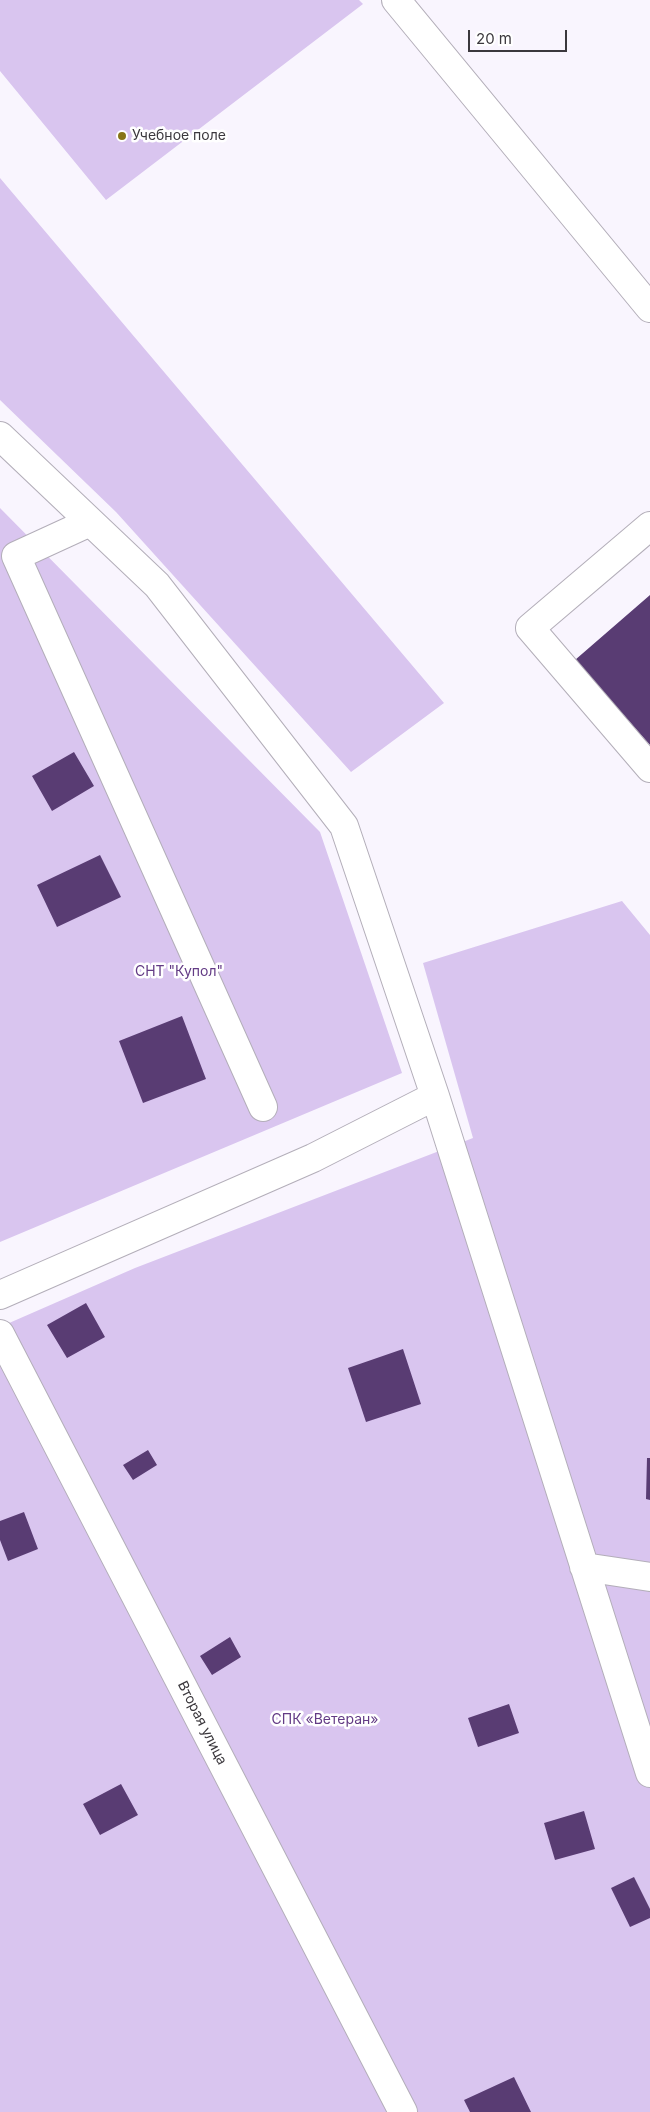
<!DOCTYPE html>
<html>
<head>
<meta charset="utf-8">
<style>
  body { margin:0 }
  #map { position:relative; width:650px; height:2112px; overflow:hidden; background:#f9f5fe; font-family:Inter,sans-serif }
  canvas { display:block }
  .scale { position:absolute; left:468px; top:30px; width:99px; height:22px; box-sizing:border-box; border:2px solid #3b383d; border-top:0; padding-left:6px; font-size:15px; line-height:18px; white-space:nowrap; color:#3b383d; -webkit-text-stroke:4px #fff; paint-order:stroke }
</style>
</head>
<body>
<div id="map">
<canvas width="650" height="2112"></canvas>
<div class="scale">20 m</div>
</div>
<script>
const c = document.querySelector('canvas').getContext('2d');
c.lineJoin = 'round';
function fill(path, color) { c.fillStyle = color; c.fill(path, 'evenodd'); }
function strokePath(path, color, width, dash) { c.strokeStyle = color; c.lineWidth = width; c.lineCap = dash ? 'butt' : 'round'; c.setLineDash(dash || []); c.stroke(path); }
function label(font, color, halo, rows, align = 'center') {
  c.font = font + ' Inter,sans-serif'; c.lineWidth = 5; c.setLineDash([]); c.textBaseline = 'middle'; c.strokeStyle = halo; c.fillStyle = color; for (const [text, x, y, turn = 0] of rows) {
    c.save(); c.translate(x, y); c.rotate((+turn || 0) * Math.PI / 180); c.textAlign = isNaN(turn) ? turn : align; if (halo) c.strokeText(text, 0, 0); c.fillText(text, 0, 0); c.restore();
  }
}
fill(new Path2D(`
  M0,0H359L363,4L106,200L0,71Z
  M0,178L444,703L351,772L116,512L0,400Z
  M0,508L320,832L402,1073L0,1242Z
  M622,901L650,935V2112H0V1327L135,1268L473,1138L423,963Z`), '#d9c5ef');
fill(new Path2D(`
  M650,595V745L575,660Z
  M74,752L94,786L52,811L32,776Z
  M100,855L121,897L57,927L37,885Z
  M182,1016L206,1079L143,1103L119,1041Z
  M86,1303L105,1337L67,1358L47,1325Z
  M403,1349L421,1404L366,1422L348,1368Z
  M148,1450L157,1465L133,1480L123,1465Z
  M647,1458H650V1500L646,1499Z
  M24,1512L38,1549L8,1561L0,1540V1521Z
  M230,1637L241,1657L212,1675L200,1656Z
  M509,1704L519,1733L478,1747L468,1718Z
  M121,1784L138,1815L100,1835L83,1804Z
  M584,1811L595,1849L555,1860L544,1823Z
  M634,1877L650,1909V1918L630,1927L611,1888Z
  M514,2077L531,2112H470L464,2100Z`), '#593c73');
const minor = new Path2D(`
  M396,0L650,308
  M0,436L157,585L344,826L435,1096L650,1773
  M90,522L16,556L263,1107
  M650,526L530,628L650,768
  M0,1295L313,1158L435,1096
  M0,1334L403,2112
  M584,1567L650,1577`);
strokePath(minor, '#b3aeb9', 30);
strokePath(minor, '#fff', 28);
for (const [x, y, r, color] of [
  [122,136,5,"#877416"]
]) { const dot = new Path2D(); dot.arc(x, y, r, 0, 2 * Math.PI); c.fillStyle = color; c.fill(dot); strokePath(dot, '#fff', 2); }
label('14px', '#3b383d', '#fff', [
  ["Учебное поле",132,136]
], 'left');
label('14px', '#633b85', '#fff', [
  ["СНТ \"Купол\"",179,972],
  ["СПК «Ветеран»",325,1720]
]);
label('14px', '#3b383d', '#fff', [
  ["Вторая улица",202,1723,63]
]);
</script>
</body>
</html>
